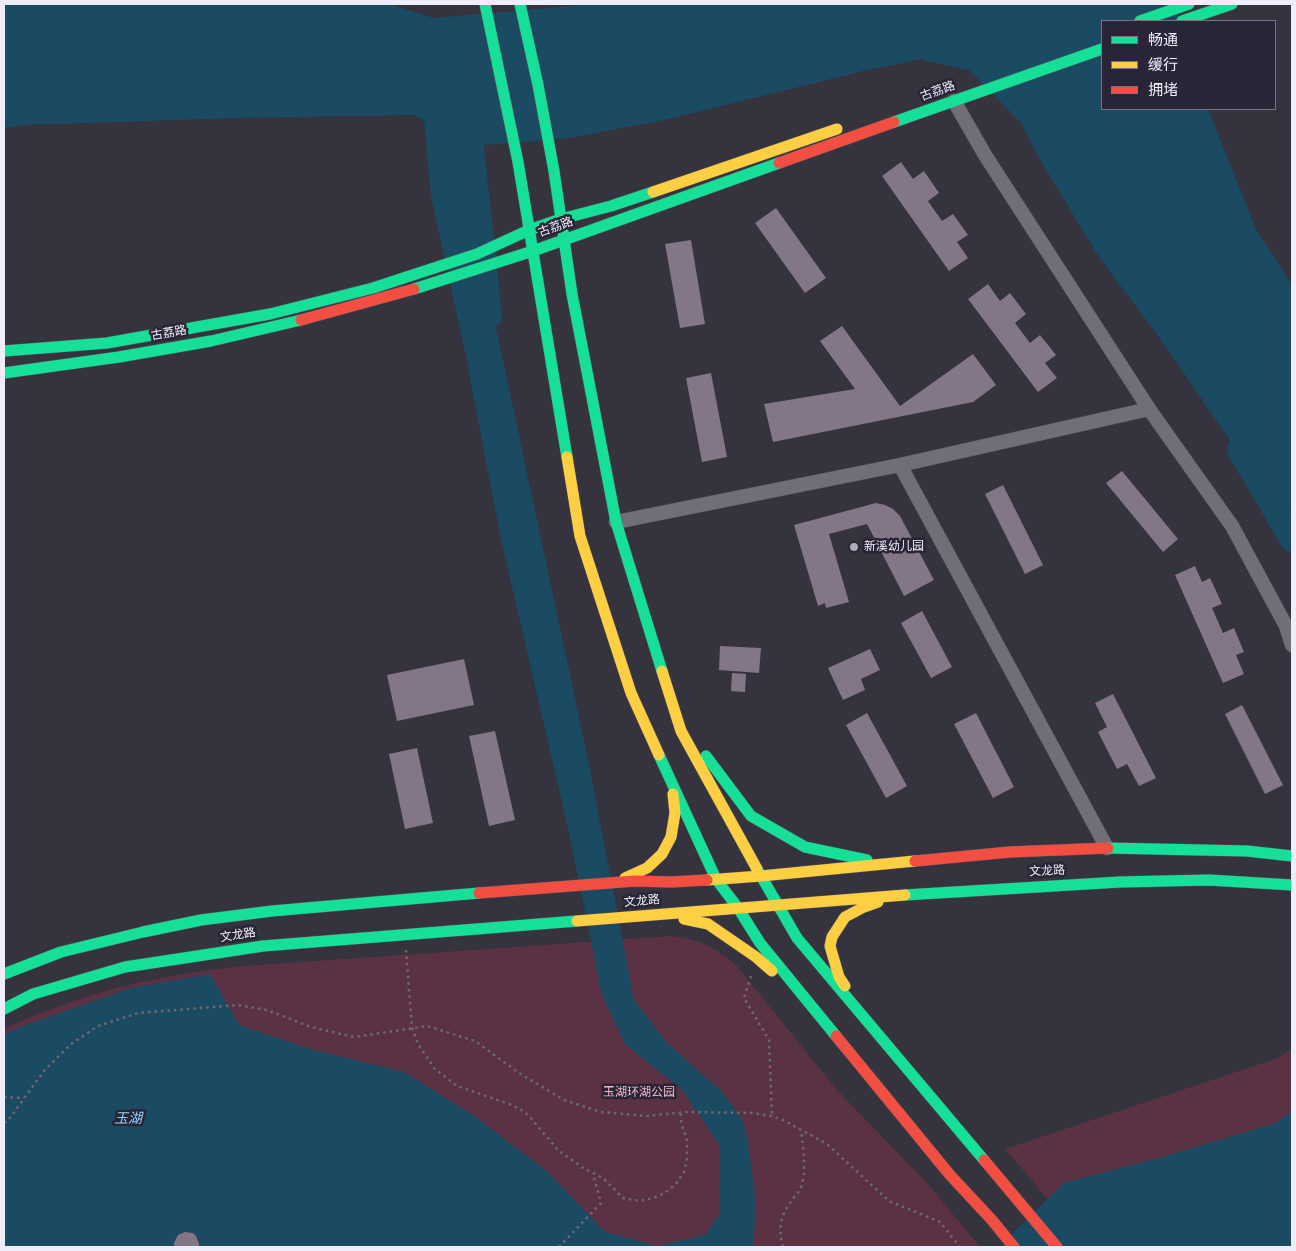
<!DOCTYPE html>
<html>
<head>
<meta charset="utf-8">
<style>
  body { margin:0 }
  #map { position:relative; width:1296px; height:1251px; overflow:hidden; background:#35333d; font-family:"Source Sans 3","Noto Sans SC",sans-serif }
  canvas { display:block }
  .frame { position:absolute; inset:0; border:5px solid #efedf9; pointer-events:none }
  .legend { position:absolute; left:1101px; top:20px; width:175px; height:90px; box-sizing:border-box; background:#292536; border:1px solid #787584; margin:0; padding:6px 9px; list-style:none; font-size:15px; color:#efedf9 }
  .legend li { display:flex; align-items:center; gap:10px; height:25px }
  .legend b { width:25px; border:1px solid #787584 }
</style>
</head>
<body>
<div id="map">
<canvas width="1296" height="1251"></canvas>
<div class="frame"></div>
<ul class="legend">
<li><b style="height:6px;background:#16e098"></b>畅通</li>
<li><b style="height:6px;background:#ffcf43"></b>缓行</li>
<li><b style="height:6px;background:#f24e42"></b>拥堵</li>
</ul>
</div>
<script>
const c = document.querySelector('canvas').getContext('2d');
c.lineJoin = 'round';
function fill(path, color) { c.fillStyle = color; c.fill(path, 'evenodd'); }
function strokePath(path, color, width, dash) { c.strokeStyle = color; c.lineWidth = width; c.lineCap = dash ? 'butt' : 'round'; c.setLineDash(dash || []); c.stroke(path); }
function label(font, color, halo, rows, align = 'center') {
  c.font = font + ' "Source Sans 3","Noto Sans SC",sans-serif'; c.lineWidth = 5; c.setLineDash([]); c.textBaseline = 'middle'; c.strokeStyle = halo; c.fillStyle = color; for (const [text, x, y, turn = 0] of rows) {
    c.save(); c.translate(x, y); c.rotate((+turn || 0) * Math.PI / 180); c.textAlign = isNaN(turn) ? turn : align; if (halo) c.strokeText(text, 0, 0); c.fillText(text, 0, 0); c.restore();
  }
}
fill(new Path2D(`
  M672,936C698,939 718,948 737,966L836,1089L926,1182L980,1247H4V1029C80,993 161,974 245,966Z
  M1292,1048V1247H1089L1005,1149L1278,1058Z`), '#5b3244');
fill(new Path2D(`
  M4,4H389L434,18L591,4H1174L1179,21H1102V109H1208L1256,229L1292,285V532L1169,351L1097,254L1042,163L1021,123L969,70L926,61L923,59L863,71L669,119L570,138L473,146L465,182L589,764L634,1000L667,1043L721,1091L742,1119L748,1141L756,1204L753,1247H199C200,1227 173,1227 174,1247H4V1035L15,1029L131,988L210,974L239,1025L307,1048L404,1072L473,1115L548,1172L605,1232L657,1246L705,1235L720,1213L719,1145L682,1090L625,1044L602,995L568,828L500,535L466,356L431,196L424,120L414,115L237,118L24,125L4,128Z
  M1292,1111V1247H1001L1018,1228L1064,1183L1166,1156L1276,1123Z`), '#1a4b62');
strokePath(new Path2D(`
  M469,118L490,316
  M1239,450L1292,540`), '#1a4b62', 24);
fill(new Path2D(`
  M901,162L913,179L924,171L939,193L928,201L942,221L953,214L968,235L957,242L968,258L949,271L882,176Z
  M776,208L826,278L805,293L755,223Z
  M691,240L705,324L680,328L665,244Z
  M988,284L1000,301L1010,293L1026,314L1015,323L1030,343L1040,335L1056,355L1045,363L1057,378L1038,392L968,299Z
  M842,326L900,406L973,354L996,385L973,402L773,442L764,404L855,389L820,341Z
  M711,373L727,457L702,462L686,378Z
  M1122,471L1178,539L1163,552L1106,483Z
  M1003,485L1043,565L1025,574L985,494Z
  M876,503L885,505L893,509L900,516L934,580L904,596L867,524L829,534L849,602L826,608L825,603L818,606L794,525Z
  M1195,566L1202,582L1210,578L1222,604L1212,608L1223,633L1234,628L1244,652L1236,655L1244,674L1223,683L1175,575Z
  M922,611L952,667L931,678L901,623Z
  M720,646L761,648L759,673L719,670Z
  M870,649L880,670L861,679L865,690L843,700L828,668Z
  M464,659L474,705L397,721L387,675Z
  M732,673L746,674L745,692L731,691Z
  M1113,694L1156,778L1139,786L1127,764L1117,769L1098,732L1107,727L1095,703Z
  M1242,705L1283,785L1265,794L1225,714Z
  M867,713L907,786L886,798L846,725Z
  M976,713L1014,787L993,798L954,724Z
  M495,731L515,820L489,826L469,736Z
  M417,748L433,823L405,829L389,754Z
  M185,1232L193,1233L196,1236L199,1244V1247H174V1243L178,1235Z`), '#837687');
const street = new Path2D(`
  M954,101L985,155L1149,409
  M900,465L1149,409L1232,526L1286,626L1292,645
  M616,522L900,465L1107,848`);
const fast = new Path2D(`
  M485,4L518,162L567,457
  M520,4L538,85L554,171L572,294L616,522L662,671
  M1140,21L1189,4
  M1182,21L1232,4
  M894,122L1102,49
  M414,289L533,251L779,163
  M4,351L107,343L270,314L373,288L477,254L529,230L561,219L611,206L653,192
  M4,373L119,357L211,341L301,320
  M659,755L716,879L738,908L760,943L836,1036
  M706,756L751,816L805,847L867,860
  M1108,848L1247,851L1292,856
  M757,869L797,938L984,1160
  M905,895L1120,882L1209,880L1292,885
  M4,974L61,952L143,932L201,920L272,911L479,893
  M4,1009L33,994L125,967L263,946L577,921`);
const slow = new Path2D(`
  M653,192L837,129
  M567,457L580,536L631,693L659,755
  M662,671L681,731L757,869
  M625,878L647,868L662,854L671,837L675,813L673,794
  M707,880L761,876L915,861
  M684,919L708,924L756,957L772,971
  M577,921L905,895
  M845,986L839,977L830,946L832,937L845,917L864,907L878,902`);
const jam = new Path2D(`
  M779,163L894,122
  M301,320L414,289
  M915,861L1010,852L1108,848
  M479,893L635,881L671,882L707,880
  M836,1036L950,1175L991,1219L1014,1247
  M984,1160L1057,1247`);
strokePath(street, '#54525b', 15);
strokePath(fast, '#54525b', 12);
strokePath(slow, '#54525b', 12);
strokePath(jam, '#54525b', 12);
strokePath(new Path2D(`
  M406,950L412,1028L418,1044L434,1068L457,1086L509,1104L520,1109L529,1116L558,1150L583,1168L603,1178L623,1198L640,1201L653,1198L665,1193L676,1184L684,1172L687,1158V1140L681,1123V1113
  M751,976L744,998L769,1040L772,1116
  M4,1097L24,1098
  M4,1123L9,1119L44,1071L71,1044L98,1026L138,1013L238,1005L267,1010L311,1027L354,1037L427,1026L475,1041L519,1073L564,1100L601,1112L646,1116L686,1112L752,1113L772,1116L783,1120L827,1144L889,1201L940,1222L960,1247
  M559,1247L601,1203L593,1174
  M783,1247C778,1228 780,1216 792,1200C795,1196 799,1192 801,1188C807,1167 803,1150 801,1130`), '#6b6971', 2.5, [2.5, 4]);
strokePath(street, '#706f77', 14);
strokePath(fast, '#16e098', 11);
strokePath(slow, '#ffcf43', 11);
strokePath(jam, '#f24e42', 11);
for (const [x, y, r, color] of [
  [854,547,5,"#aeacb7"]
]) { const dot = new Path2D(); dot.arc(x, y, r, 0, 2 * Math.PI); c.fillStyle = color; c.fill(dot); strokePath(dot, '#292536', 2); }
label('12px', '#efedf9', '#292536', [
  ["古荔路",938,92,-20],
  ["古荔路",556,228,-20],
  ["古荔路",169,334,-10],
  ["文龙路",1047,872,-3],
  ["文龙路",642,902,-5],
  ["文龙路",238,936,-9]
]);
label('12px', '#efedf9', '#292536', [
  ["新溪幼儿园",864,547]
], 'left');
label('12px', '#fab3cd', '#292536', [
  ["玉湖环湖公园",639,1093]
]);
label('italic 14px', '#8ed3f9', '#292536', [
  ["玉湖",128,1120]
]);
</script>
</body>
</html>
